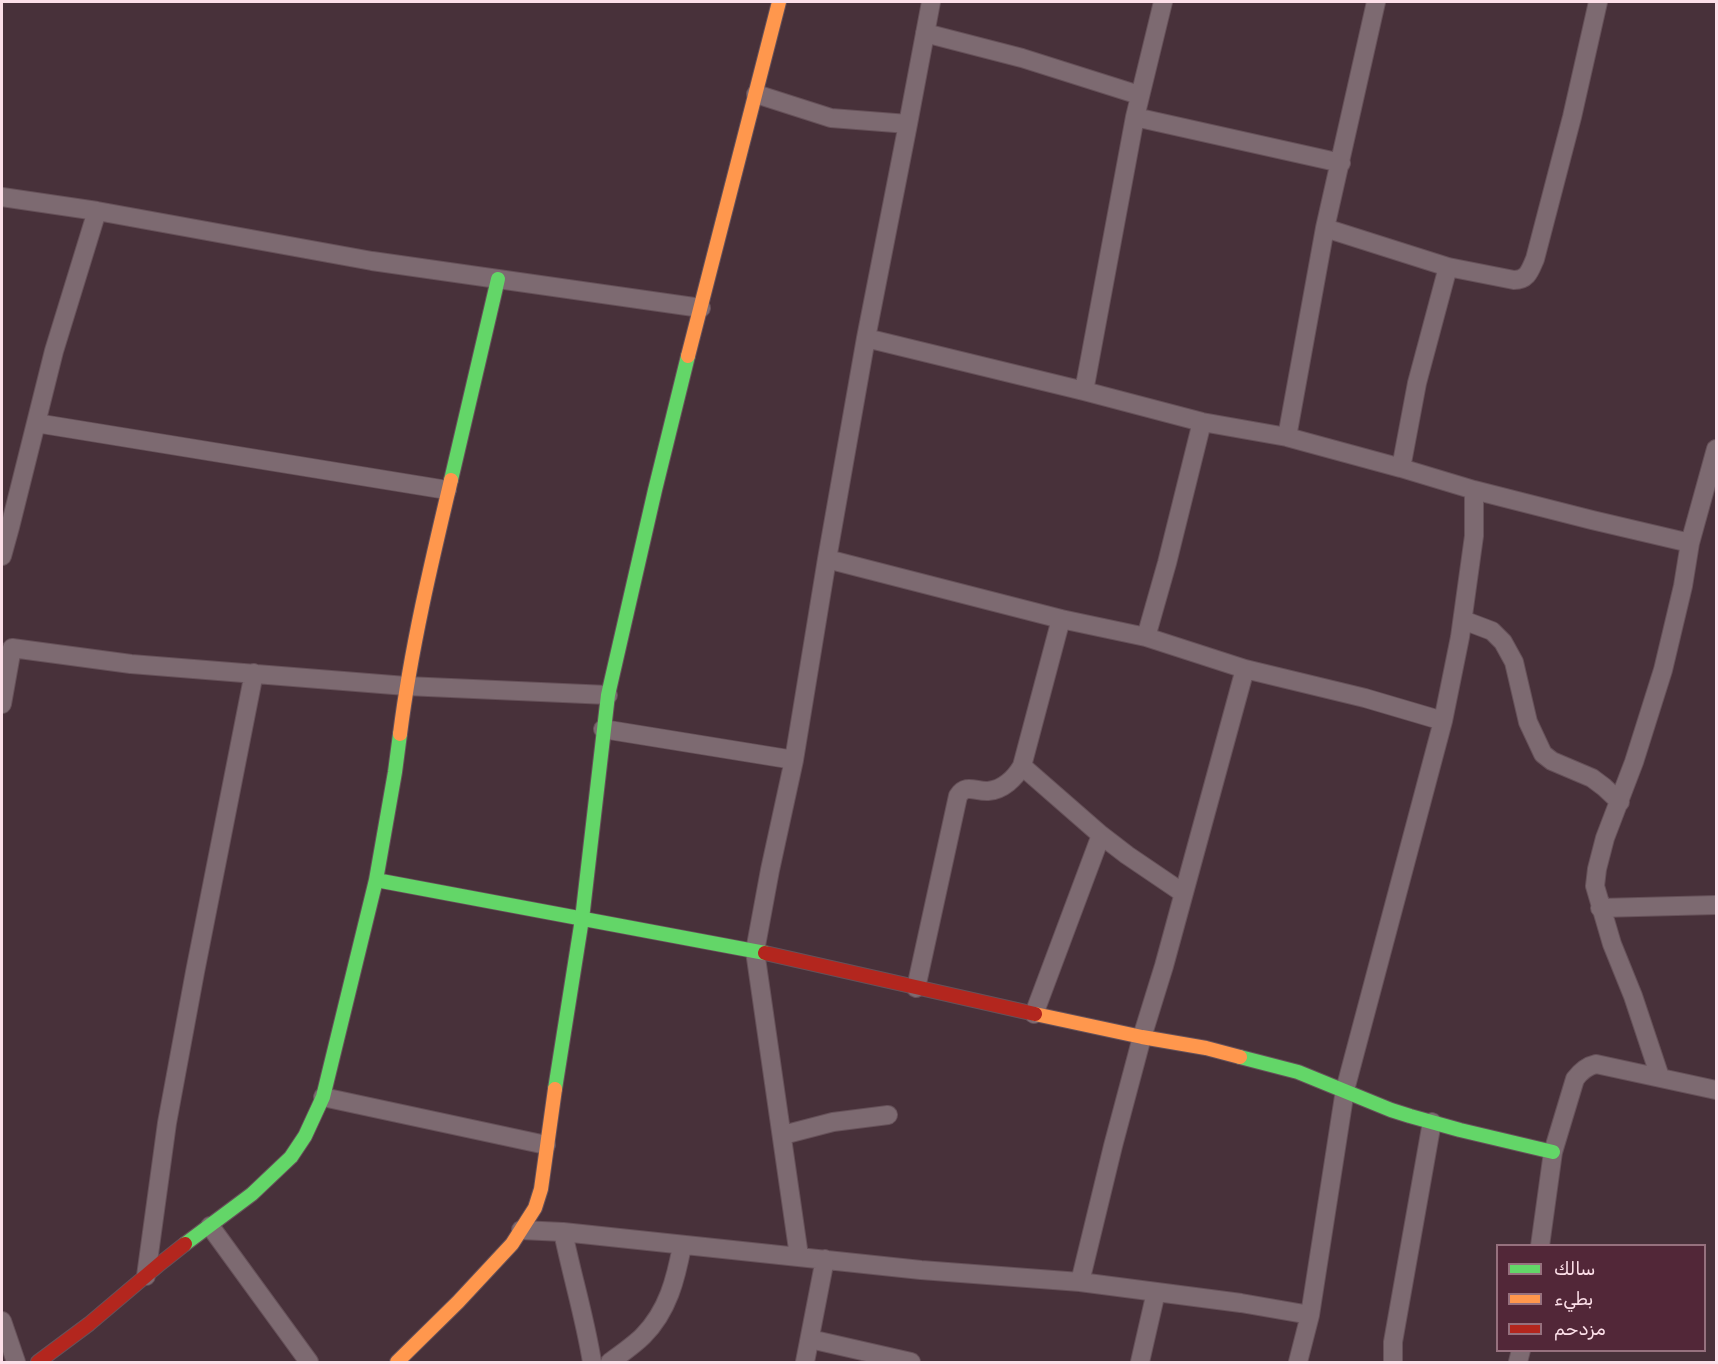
<!DOCTYPE html>
<html>
<head>
<meta charset="utf-8">
<style>
  body { margin:0 }
  #map { position:relative; width:1718px; height:1364px; overflow:hidden; background:#48313a; font-family:Rubik,Cairo,sans-serif }
  canvas { display:block }
  .frame { position:absolute; inset:0; border:3px solid #fcdfe8; pointer-events:none }
  .legend { position:absolute; left:1496px; top:1244px; width:210px; height:108px; box-sizing:border-box; background:#522738; border:2px solid #96717e; margin:0; padding:8px 10px; list-style:none; font-size:18px; color:#fcdfe8 }
  .legend li { display:flex; align-items:center; gap:12px; height:30px }
  .legend b { width:30px; border:2px solid #96717e }
</style>
</head>
<body>
<div id="map">
<canvas width="1718" height="1364"></canvas>
<div class="frame"></div>
<ul class="legend">
<li><b style="height:8px;background:#63d668"></b>سالك</li>
<li><b style="height:8px;background:#ff974d"></b>بطيء</li>
<li><b style="height:8px;background:#b3261e"></b>مزدحم</li>
</ul>
</div>
<script>
const c = document.querySelector('canvas').getContext('2d');
c.lineJoin = 'round';
function strokePath(path, color, width, dash) { c.strokeStyle = color; c.lineWidth = width; c.lineCap = dash ? 'butt' : 'round'; c.setLineDash(dash || []); c.stroke(path); }
const street = new Path2D(`
  M925,33L1022,58L1139,95
  M756,94L831,118L908,124
  M1135,117L1341,163
  M2,197L97,211L372,261L701,308
  M1325,228L1448,267L1514,280C1528,280 1530,270 1535,259L1572,117L1598,2
  M866,338L1084,391L1202,422L1287,437L1401,468L1474,490L1592,520L1690,543
  M1084,391L1135,117L1163,2
  M36,423L447,490
  M1287,437L1325,228L1376,2
  M1401,468L1417,383L1448,267
  M2,556L10,527L54,351L97,211
  M827,559L1061,619L1146,637L1245,669L1365,698L1443,721
  M1463,620L1492,631L1503,642L1514,662L1528,722L1543,754L1552,761L1592,778L1604,787L1620,802
  M1146,637L1167,563L1202,422
  M2,704L12,648L131,664L406,686L608,695
  M603,729L794,760
  M1022,766L1101,835L1127,855L1183,893
  M1600,908L1716,905
  M916,988L958,796C966,783 976,792 988,791C1003,790 1015,778 1022,766L1061,619
  M1034,1014L1101,835
  M1660,1077L1633,996L1612,944L1595,886L1597,869L1605,838L1634,762L1663,670L1683,586L1690,543L1716,449
  M323,1097L546,1145
  M783,1135L833,1122L888,1115
  M210,1226L309,1362
  M521,1230L563,1232C572,1276 585,1318 592,1362
  M563,1232L921,1270L1080,1282L1241,1303L1310,1315
  M1540,1246L1553,1152L1575,1079C1581,1071 1587,1066 1596,1064L1716,1090
  M799,1256L755,951L770,870L794,760L827,559L866,338L908,124L931,2
  M146,1276L167,1123L195,972L254,673
  M1080,1282L1113,1146L1142,1037L1164,966L1245,669
  M2,1321L16,1362
  M810,1339L911,1362
  M610,1362C621,1354 634,1345 643,1336C668,1311 676,1278 682,1246
  M805,1362L825,1259
  M1140,1362L1156,1292
  M1298,1362L1310,1315L1345,1090L1443,721L1460,637L1474,536V490
  M1393,1362V1342L1432,1122
  M1518,1362L1521,1350`);
const fast = new Path2D(`
  M451,480L498,279
  M376,880L765,953
  M1240,1057L1298,1072L1391,1110L1410,1116L1460,1130L1553,1152
  M555,1089L582,919L608,695L655,490L688,356
  M185,1244L252,1194L291,1157L305,1136L323,1097L376,880L395,772L400,734`);
const slow = new Path2D(`
  M688,356L779,2
  M400,734C411,648 431,564 451,480
  M1035,1014L1142,1037L1206,1048L1240,1057
  M397,1362L458,1302L512,1244L535,1208L541,1189L555,1089`);
const jam = new Path2D(`
  M765,953L1035,1014
  M38,1362L89,1324L161,1263L185,1244`);
strokePath(street, '#665159', 20);
strokePath(fast, '#665159', 16);
strokePath(slow, '#665159', 16);
strokePath(jam, '#665159', 16);
strokePath(street, '#7d6a71', 18);
strokePath(fast, '#63d668', 14);
strokePath(slow, '#ff974d', 14);
strokePath(jam, '#b3261e', 14);
</script>
</body>
</html>
